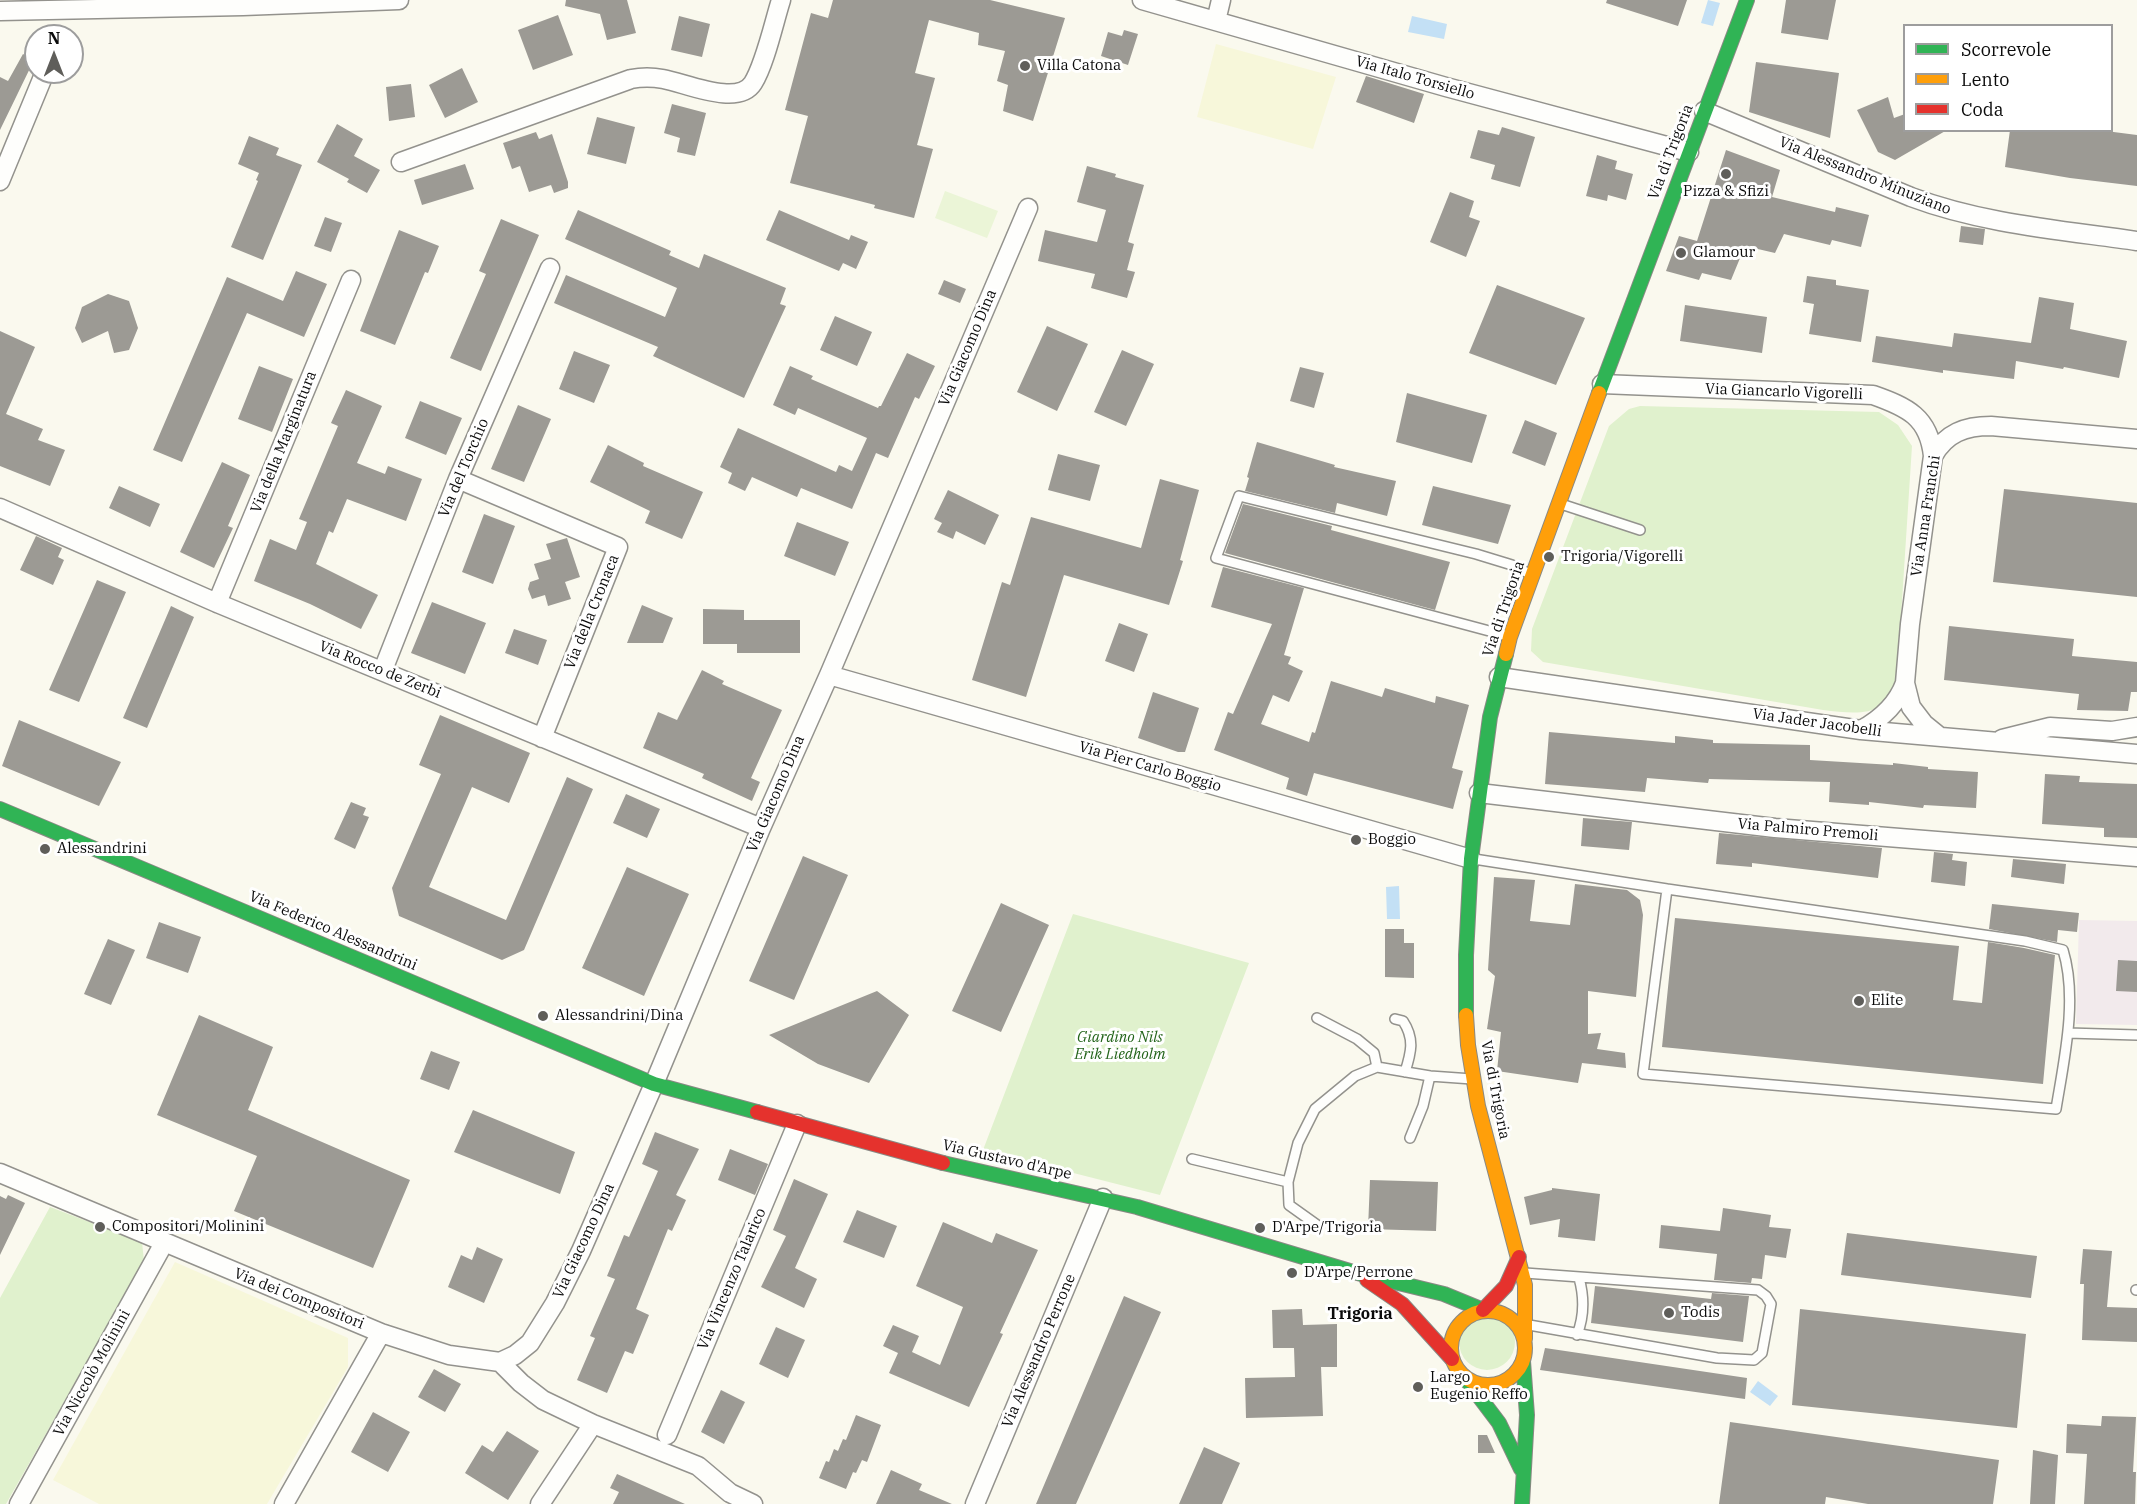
<!DOCTYPE html>
<html>
<head>
<meta charset="utf-8">
<style>
  body { margin:0 }
  #map { position:relative; width:2137px; height:1504px; overflow:hidden; background:#faf9ee; font-family:"IBM Plex Serif",serif }
  canvas { display:block }
  .legend { position:absolute; left:1903px; top:24px; width:210px; height:108px; box-sizing:border-box; background:#fff; border:2px solid #9d9d9d; margin:0; padding:8px 10px; list-style:none; font-size:18px; color:#0b0b0b }
  .legend li { display:flex; align-items:center; gap:12px; height:30px }
  .legend b { width:30px; border:2px solid #9d9d9d }
  .north { position:absolute; left:24px; top:24px; width:60px; height:60px; box-sizing:border-box; background:#fff; border:2px solid #9d9d9d; border-radius:50%; rotate:0deg; font-size:16px; font-weight:700; line-height:24px; text-align:center; color:#0b0b0b }
  .north::after { content:''; display:block; margin:auto; width:21px; height:27px; background:#5f5e5a; clip-path:polygon(50% 0,100% 100%,50% 72%,0 100%) }
</style>
</head>
<body>
<div id="map">
<canvas width="2137" height="1504"></canvas>
<ul class="legend">
<li><b style="height:8px;background:#30b455"></b>Scorrevole</li>
<li><b style="height:8px;background:#ff9f0a"></b>Lento</li>
<li><b style="height:8px;background:#e5322d"></b>Coda</li>
</ul>
<div class="north">N</div>
</div>
<script>
const c = document.querySelector('canvas').getContext('2d');
c.lineJoin = 'round';
function fill(path, color) { c.fillStyle = color; c.fill(path, 'evenodd'); }
function strokePath(path, color, width, dash) { c.strokeStyle = color; c.lineWidth = width; c.lineCap = dash ? 'butt' : 'round'; c.setLineDash(dash || []); c.stroke(path); }
function label(font, color, halo, rows, align = 'center') {
  c.font = font + ' "IBM Plex Serif",serif'; c.lineWidth = 6; c.setLineDash([]); c.textBaseline = 'middle'; c.strokeStyle = halo; c.fillStyle = color; for (const [text, x, y, turn = 0] of rows) {
    c.save(); c.translate(x, y); c.rotate((+turn || 0) * Math.PI / 180); c.textAlign = isNaN(turn) ? turn : align; if (halo) c.strokeText(text, 0, 0); c.fillText(text, 0, 0); c.restore();
  }
}
fill(new Path2D(`
  M2079,920L2137,921V1025L2076,1024Z`), '#f2eaec');
fill(new Path2D(`
  M1216,44L1336,77L1313,149L1197,117Z
  M175,1262L348,1338V1367L267,1504H99L53,1480Z`), '#f7f7da');
fill(new Path2D(`
  M1640,406L1879,412L1898,425L1912,446L1897,678C1887,719 1857,714 1823,710L1543,662L1531,651L1532,629L1609,426L1629,409Z
  M1073,914L1249,963L1160,1195L983,1150Z
  M50,1207L142,1242L144,1261L6,1504H0V1298Z
  M1459 1342a28 28 0 1 1 56 0a28 28 0 1 1-56 0Z`), '#e0f1cd');
fill(new Path2D(`
  M945,191L998,211L987,238L935,218Z`), '#ebf5d7');
fill(new Path2D(`
  M1708,0L1720,3L1713,26L1701,23Z
  M1412,16L1447,24L1444,39L1408,32Z
  M1399,886L1400,919H1387L1386,887Z
  M1758,1381L1778,1396L1770,1406L1750,1392Z`), '#c3e0f5');
fill(new Path2D(`
  M566,0H627L636,33L607,40L600,14L565,6Z
  M833,0H990L1065,18L1033,121L1003,111L1008,85L997,81L1005,51L978,45L979,33L929,20L915,73L935,78L917,145L933,149L914,218L874,208L875,205L790,183L808,116L785,110L811,13L828,18Z
  M1607,0H1687L1678,26L1606,3Z
  M1786,0H1836L1828,40L1781,33Z
  M558,15L573,55L533,70L518,30Z
  M679,16L710,24L702,57L671,50Z
  M1124,30L1138,34L1128,65L1101,56L1108,32L1122,36Z
  M23,54L34,60L0,130V77L8,81Z
  M1756,62L1839,73L1830,138L1749,112Z
  M462,68L478,102L445,118L429,85Z
  M1366,76L1424,94L1414,123L1356,102Z
  M411,84L415,117L389,121L386,87Z
  M1888,97L1894,118L1905,114V130H1947L1895,160L1878,152L1857,110Z
  M672,104L706,113L695,156L677,152L680,138L664,133Z
  M597,117L635,127L626,164L587,154Z
  M337,124L363,139L354,156L380,170L367,193L347,182L349,179L317,162Z
  M1502,127L1535,137L1520,187L1491,179L1495,165L1470,158L1478,130L1499,135Z
  M2010,130H2098L2137,135V186L2070,178L2005,167Z
  M536,132L539,139L552,134L568,182V188L554,193L551,185L529,192L520,166L512,169L503,143Z
  M249,136L279,148L276,155L302,165L263,260L231,247L258,181L256,180L259,173L238,164Z
  M1726,150L1780,170L1772,197L1835,212L1836,207L1869,215L1861,247L1832,240L1830,245L1784,234L1775,253L1745,246L1731,280L1702,273L1699,280L1666,271L1679,236L1697,241Z
  M1597,155L1617,161L1615,169L1633,174L1626,200L1608,195L1607,201L1586,196Z
  M465,164L474,189L422,205L414,180Z
  M1087,166L1116,174L1115,177L1144,185L1128,242L1134,244L1127,270L1135,272L1127,298L1091,288L1095,274L1038,261L1045,230L1097,242L1106,210L1077,202Z
  M1450,192L1474,201L1469,217L1480,221L1466,257L1430,242Z
  M578,210L671,251L669,255L699,268L704,254L786,288L780,304L786,306L744,398L653,356L658,347L554,303L566,275L665,317L677,288L565,239Z
  M779,210L849,240L851,235L868,242L856,269L843,263L839,271L766,240Z
  M325,217L342,223L331,252L314,246Z
  M501,219L539,235L481,371L450,358L486,274L479,271Z
  M1961,226L1985,229L1983,245L1959,242Z
  M399,230L439,246L428,273L425,272L395,345L360,331Z
  M296,271L327,284L304,337L247,313L182,462L153,450L227,277L283,301Z
  M1807,276L1836,280V285L1869,290L1861,342L1809,334L1814,304L1803,302Z
  M944,280L966,289L960,303L938,294Z
  M1497,285L1585,318L1556,385L1469,353Z
  M108,294L129,301L138,328L129,350L114,353L108,331L82,343L75,328L82,307Z
  M2039,297L2074,303L2070,329L2127,341L2119,378L2064,367L2063,369L2016,361L2014,379L1943,370V373L1872,362L1876,336L1952,347L1954,333L2031,343Z
  M1685,305L1767,317L1762,353L1680,341Z
  M835,316L872,332L857,366L820,350Z
  M1047,326L1088,344L1057,411L1017,392Z
  M0,331L35,347L6,414L43,429L38,440L65,450L50,486L0,466Z
  M1122,350L1154,364L1126,426L1094,412Z
  M574,351L610,365L594,403L559,389Z
  M907,353L935,366L919,399L915,397L888,458L876,453L852,509L801,488L797,497L752,477L745,491L728,483L732,473L720,467L738,428L836,472L839,465L852,471L867,438L798,408L795,415L773,405L790,366L813,376L811,379L878,408L879,406H881Z
  M259,366L293,379L272,432L238,419Z
  M1300,367L1324,373L1314,408L1290,401Z
  M346,390L382,406L357,463L385,474L388,466L422,479L406,521L347,499L333,533L329,531L316,564L378,595L361,629L310,604L254,581L270,539L296,550L307,522L299,519L338,426L331,423Z
  M1407,393L1487,415L1472,463L1396,442Z
  M420,401L462,418L446,455L405,438Z
  M518,405L551,419L524,482L491,469Z
  M1525,420L1557,433L1545,466L1512,453Z
  M1257,442L1335,465L1334,467L1396,481L1387,516L1337,503L1335,513L1245,491L1249,478L1247,477Z
  M608,445L644,463L643,466L703,492L682,539L645,523L650,511L590,482Z
  M1058,454L1100,465L1090,501L1048,490Z
  M222,462L250,475L228,526L233,528L214,568L180,552Z
  M1160,479L1199,490L1180,560L1183,561L1169,605L1064,575L1026,697L972,680L1002,582L1010,585L1031,517L1141,548Z
  M119,486L160,504L150,527L109,508Z
  M1433,486L1511,505L1498,544L1422,525Z
  M2004,489L2137,503V597L1993,582Z
  M948,490L999,515L985,545L956,531L953,539L937,532L942,523L934,519Z
  M1243,504L1332,526L1331,530L1450,562L1435,610L1225,553Z
  M484,514L515,526L493,584L462,572Z
  M797,522L849,542L835,576L784,556Z
  M36,536L62,548L58,557L64,560L53,585L20,570Z
  M567,538L580,577L565,582L571,599L548,606L545,595L532,599L528,589L530,582L539,579L534,564L551,559L546,544Z
  M1223,567L1304,588L1284,655L1291,657L1288,664L1303,671L1289,702L1273,695L1261,724L1309,742L1312,732L1315,733L1331,681L1382,697L1385,688L1435,703L1436,696L1469,705L1452,768L1463,771L1453,809L1314,773L1307,796L1286,789L1289,778L1214,750L1228,712L1233,714L1272,624L1211,607Z
  M97,580L126,592L79,702L49,690Z
  M432,602L486,623L465,674L411,653Z
  M642,605L673,618L663,643H627Z
  M171,606L194,617L147,728L123,718Z
  M703,609L744,610V620H800V653H737V644H703Z
  M1119,623L1148,634L1134,672L1105,661Z
  M1949,626L2074,639L2072,656L2137,662V692H2131L2128,711L2077,710L2079,694L1944,680Z
  M514,629L547,640L538,665L505,653Z
  M702,670L724,681L722,684L782,710L751,778L760,782L752,801L702,778L704,774L643,748L658,712L677,720Z
  M1153,692L1199,708L1185,752H1178L1138,738Z
  M440,715L530,753L509,803L472,787L429,887L506,920L567,777L593,789L524,950L502,960L399,916L392,888L441,774L419,765Z
  M19,720L121,762L99,806L2,766Z
  M1549,732L1675,743V736L1713,740V743L1810,745V760L1893,765V763L1928,767V769L1978,772L1976,808L1924,805L1923,808L1869,802V805L1829,802L1830,782L1709,779L1708,783L1647,778L1645,792L1545,784Z
  M2045,774L2080,776L2079,782L2137,784V838L2104,837V828L2042,824Z
  M626,794L660,809L647,838L613,823Z
  M351,802L366,808L363,815L369,817L355,849L334,839Z
  M1583,818L1632,822L1629,850L1581,846Z
  M1719,833L1882,848L1878,878L1752,863V867L1716,864Z
  M1934,852L1953,854L1952,860L1967,862L1965,886L1931,882Z
  M803,856L848,875L794,1000L749,981Z
  M2013,859L2066,864L2064,884L2011,877Z
  M627,867L689,894L644,996L582,968Z
  M1494,877L1535,880L1530,921L1570,925L1575,884L1627,890L1640,900L1643,915L1636,997L1588,991V1034L1601,1033L1597,1049L1625,1053L1626,1068L1582,1063L1578,1083L1497,1071L1501,1032L1487,1029L1495,976L1488,970Z
  M1001,903L1049,925L1001,1032L952,1011Z
  M1992,904L2079,913L2077,932L2058,930L2057,942L1989,929Z
  M1675,918L1959,946L1953,1000L1982,1003L1988,942L2024,948L2055,955L2043,1084L1662,1047Z
  M159,922L201,937L188,973L146,958Z
  M1385,929H1404V943H1414V978L1385,977Z
  M108,939L135,950L111,1005L84,994Z
  M2118,960L2137,961V992L2116,991Z
  M877,991L909,1015L869,1083L818,1064L769,1035Z
  M199,1015L273,1047L248,1110L410,1180L373,1268L234,1211L257,1156L157,1115Z
  M431,1051L460,1062L449,1090L420,1079Z
  M473,1110L575,1152L560,1194L454,1152Z
  M655,1132L699,1149L676,1195L686,1200L672,1231L668,1229L636,1309L649,1315L633,1354L625,1351L607,1393L577,1380L595,1338L590,1336L615,1279L607,1276L624,1235L629,1237L658,1171L642,1164Z
  M730,1149L768,1164L755,1195L718,1180Z
  M794,1179L828,1194L795,1268L817,1279L804,1308L761,1287L786,1236L773,1230Z
  M1370,1180L1438,1182L1436,1231L1368,1229Z
  M1552,1188L1600,1194L1595,1241L1558,1237L1560,1219L1530,1225L1524,1197L1552,1190Z
  M8,1195L25,1203L0,1255V1196L6,1199Z
  M1723,1208L1771,1215L1769,1227L1791,1229L1786,1258L1765,1255L1762,1279L1752,1278L1751,1283L1714,1280L1717,1254L1659,1248L1661,1225L1720,1231Z
  M857,1210L897,1226L884,1258L843,1242Z
  M943,1222L992,1243L996,1233L1038,1250L1000,1333L1003,1334L969,1407L889,1373L898,1353L883,1346L893,1325L919,1336L912,1352L940,1365L963,1307L916,1286Z
  M1847,1233L2037,1256L2031,1298L1841,1275Z
  M477,1247L503,1259L484,1303L448,1287L461,1255L472,1260Z
  M2083,1249L2112,1251L2107,1307L2137,1308V1342L2082,1340L2084,1284H2080Z
  M1595,1286L1711,1299L1712,1293L1749,1296L1743,1342L1591,1323Z
  M1124,1296L1161,1312L1076,1504H1036Z
  M1302,1309L1303,1325L1337,1324V1367H1321L1323,1416L1246,1418L1245,1378L1295,1377L1294,1348H1273L1272,1310Z
  M1800,1309L2026,1334L2017,1428L1792,1405Z
  M776,1327L805,1340L788,1378L759,1364Z
  M1545,1348L1747,1378L1745,1399L1540,1370Z
  M434,1369L461,1384L445,1412L418,1397Z
  M721,1390L745,1402L724,1444L701,1432Z
  M373,1412L410,1432L388,1472L351,1452Z
  M856,1415L881,1425L867,1462L862,1460L856,1473L853,1472L846,1489L819,1478L826,1461L829,1462L834,1449L838,1451L843,1439L846,1440Z
  M2102,1416L2136,1417L2133,1472H2136L2135,1504H2084L2087,1454L2066,1453L2067,1424L2101,1426Z
  M1730,1422L1999,1460L1993,1504H1868L1826,1497L1825,1504H1719Z
  M507,1431L539,1451L508,1500L465,1473L482,1445L493,1452Z
  M1478,1435H1487L1495,1453H1478Z
  M1204,1447L1240,1463L1222,1504H1179Z
  M2033,1450L2058,1455L2055,1504H2030Z
  M891,1470L922,1484L919,1490L952,1504H876Z
  M617,1474L685,1504H613L619,1492L610,1488Z`), '#9c9a94');
const lane = new Path2D(`
  M1561,504L1640,530
  M1508,636L1216,558L1239,496L1476,554L1512,565L1530,574
  M1474,859L1667,889
  M1667,889L2025,941L2063,950C2078,999 2064,1060 2056,1109L1643,1074Z
  M1317,1018L1357,1039L1374,1053L1377,1067
  M1395,1019L1403,1021C1415,1039 1411,1053 1405,1072
  M2068,1033L2137,1035
  M1410,1138L1423,1106L1430,1076
  M1192,1159L1288,1182
  M1317,1225L1289,1205L1288,1182L1298,1143L1315,1109L1355,1076L1377,1067L1430,1076L1472,1079
  M1525,1273L1758,1290L1766,1296L1771,1304L1762,1353L1754,1360L1717,1358L1529,1325
  M2136,1290H2137
  M1577,1335C1584,1317 1584,1296 1579,1278`);
const street = new Path2D(`
  M1142,0L1446,87L1689,152
  M0,11L243,6L399,0
  M1216,21L1221,0
  M1704,111L1911,197C1983,224 2061,230 2137,241
  M401,162L631,79C642,77 652,77 663,79C686,83 738,107 753,83C765,64 774,22 781,0
  M0,181L45,72
  M1602,384L1873,395C1907,407 1929,417 1933,456
  M458,479L618,547L542,738
  M0,508L217,603L761,828
  M217,603L351,280
  M383,670L458,479L550,268
  M829,675L1471,859
  M1499,677L1861,730L2137,754
  M1861,730C1881,719 1897,705 1905,683
  M1940,737L1924,724L1911,707L1905,683L1910,624L1933,456C1946,433 1965,426 1991,426L2137,439
  M2002,739L2050,727L2112,731L2137,727
  M1479,793L1775,828L2137,857
  M0,1173L381,1333L449,1355L500,1362L521,1383L543,1400L593,1424L698,1466L730,1493L753,1504
  M500,1362L515,1355L530,1343L555,1303L581,1251L654,1084L761,828L829,675L1028,208
  M667,1435L797,1124
  M19,1504L164,1243
  M284,1504L381,1333
  M540,1504L593,1424
  M975,1504L1103,1198`);
const fast = new Path2D(`
  M1599,393L1747,0
  M0,809L654,1084L757,1112
  M1466,1015V955L1471,859L1490,717L1506,654
  M943,1163L1137,1207L1353,1272L1444,1294L1483,1310
  M1465,1378L1499,1423L1521,1469
  M1522,1504L1527,1415L1523,1361`);
const slow = new Path2D(`
  M1506,654L1510,637L1599,393
  M1466,1015L1468,1045L1478,1106L1525,1285V1339
  M1451 1348a37 37 0 1 1 74 0a37 37 0 1 1-74 0Z`);
const jam = new Path2D(`
  M757,1112L943,1163
  M1367,1280L1402,1304L1452,1359
  M1483,1310L1506,1286L1519,1257`);
strokePath(lane, '#93928d', 12);
strokePath(street, '#93928d', 21);
strokePath(fast, '#898984', 16);
strokePath(slow, '#898984', 16);
strokePath(jam, '#898984', 16);
strokePath(lane, '#fefefc', 9);
strokePath(street, '#fefefc', 18);
strokePath(fast, '#30b455', 14);
strokePath(slow, '#ff9f0a', 14);
strokePath(jam, '#e5322d', 14);
for (const [x, y, r, color] of [
  [1025,66,6,"#5f5e5a"],
  [1726,174,6,"#5f5e5a"],
  [1681,253,6,"#5f5e5a"],
  [1549,557,6,"#5f5e5a"],
  [1356,840,6,"#5f5e5a"],
  [45,849,6,"#5f5e5a"],
  [1859,1001,6,"#5f5e5a"],
  [543,1016,6,"#5f5e5a"],
  [100,1227,6,"#5f5e5a"],
  [1260,1228,6,"#5f5e5a"],
  [1292,1273,6,"#5f5e5a"],
  [1669,1313,6,"#5f5e5a"],
  [1418,1387,6,"#5f5e5a"]
]) { const dot = new Path2D(); dot.arc(x, y, r, 0, 2 * Math.PI); c.fillStyle = color; c.fill(dot); strokePath(dot, '#fff', 2); }
label('15px', '#0b0b0b', '#fff', [
  ["Villa Catona",1037,66],
  ["Pizza & Sfizi",1726,192,"center"],
  ["Glamour",1693,253],
  ["Trigoria/Vigorelli",1561,557],
  ["Boggio",1368,840],
  ["Alessandrini",57,849],
  ["Elite",1871,1001],
  ["Alessandrini/Dina",555,1016],
  ["Compositori/Molinini",112,1227],
  ["D'Arpe/Trigoria",1272,1228],
  ["D'Arpe/Perrone",1304,1273],
  ["Todis",1681,1313],
  ["Largo",1430,1378],
  ["Eugenio Reffo",1430,1395]
], 'left');
label('15px', '#0b0b0b', '#fff', [
  ["Via Italo Torsiello",1415,78,16],
  ["Via di Trigoria",1671,152,-69],
  ["Via Alessandro Minuziano",1865,176,22],
  ["Via Giacomo Dina",968,348,-67],
  ["Via Giancarlo Vigorelli",1784,392,2],
  ["Via della Marginatura",284,442,-68],
  ["Via del Torchio",464,468,-67],
  ["Via Anna Franchi",1926,516,-81],
  ["Via di Trigoria",1504,609,-71],
  ["Via della Cronaca",592,612,-68],
  ["Via Rocco de Zerbi",380,670,22],
  ["Via Jader Jacobelli",1817,723,8],
  ["Via Pier Carlo Boggio",1150,767,16],
  ["Via Giacomo Dina",776,794,-67],
  ["Via Palmiro Premoli",1808,830,5],
  ["Via Federico Alessandrini",333,931,23],
  ["Via di Trigoria",1495,1090,79],
  ["Via Gustavo d'Arpe",1007,1160,13],
  ["Via Giacomo Dina",584,1241,-65],
  ["Via Vincenzo Talarico",732,1279,-67],
  ["Via dei Compositori",299,1299,22],
  ["Via Alessandro Perrone",1039,1351,-67],
  ["Via Niccolò Molinini",92,1373,-61]
]);
label('italic 15px', '#23641a', '#fff', [
  ["Giardino Nils",1120,1038],
  ["Erik Liedholm",1120,1055]
]);
label('bold 16px', '#0b0b0b', '#fff', [
  ["Trigoria",1360,1314]
]);
</script>
</body>
</html>
